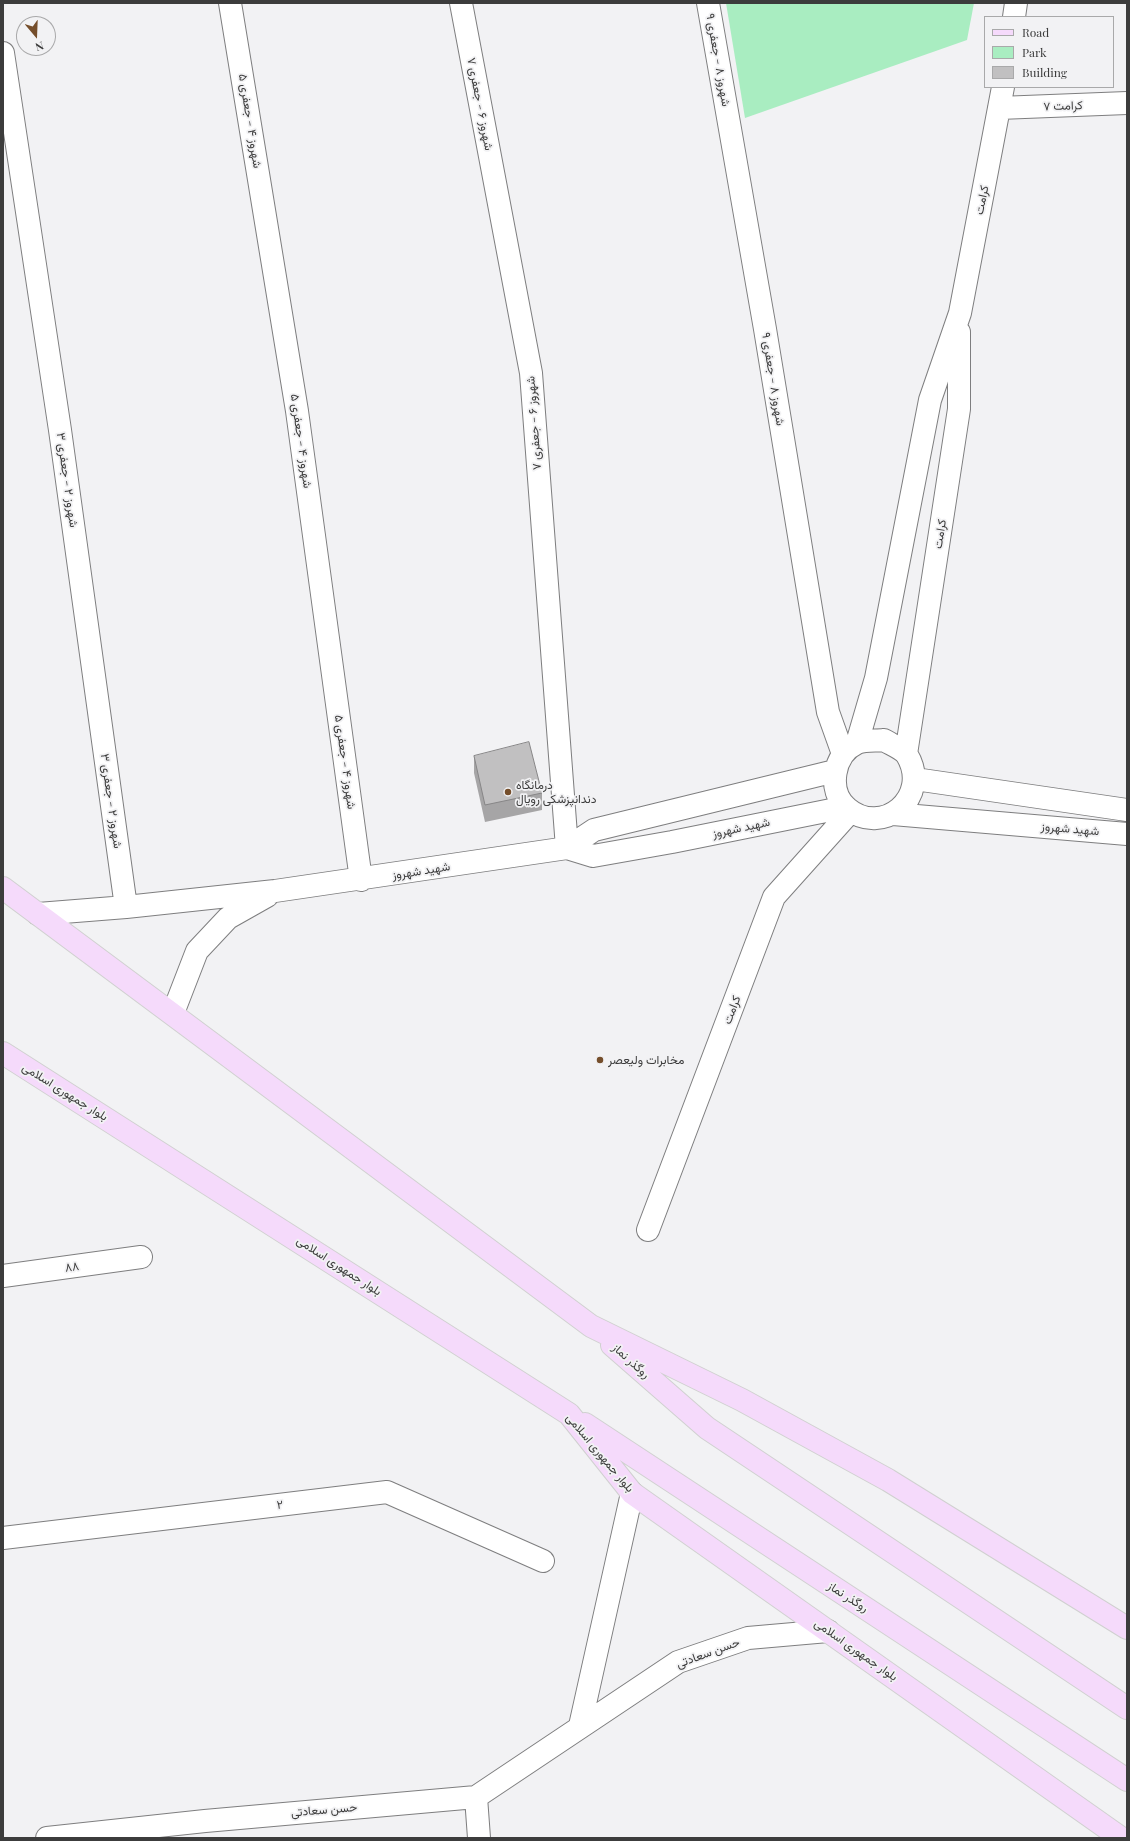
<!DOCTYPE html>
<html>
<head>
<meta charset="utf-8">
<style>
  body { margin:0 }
  #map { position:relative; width:1130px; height:1841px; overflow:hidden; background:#f2f2f4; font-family:"Playfair Display",serif }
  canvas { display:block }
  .frame { position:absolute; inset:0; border:4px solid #3c3c3c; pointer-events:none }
  .legend { position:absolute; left:984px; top:16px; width:130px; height:72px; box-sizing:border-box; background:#f2f2f4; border:1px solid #a9a9aa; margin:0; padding:5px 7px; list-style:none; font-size:12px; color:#3c3c3c }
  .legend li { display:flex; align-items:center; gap:8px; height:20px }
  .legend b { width:20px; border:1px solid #a9a9aa }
  .north { position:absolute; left:16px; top:16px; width:40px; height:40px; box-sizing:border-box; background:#f2f2f4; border:1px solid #a9a9aa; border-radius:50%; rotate:161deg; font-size:11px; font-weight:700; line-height:16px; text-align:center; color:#3c3c3c }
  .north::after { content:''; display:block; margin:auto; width:14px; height:18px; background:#754e2b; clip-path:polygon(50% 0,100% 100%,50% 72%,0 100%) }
</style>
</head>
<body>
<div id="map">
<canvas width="1130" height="1841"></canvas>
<div class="frame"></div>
<ul class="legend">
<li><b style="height:5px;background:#f5dafb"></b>Road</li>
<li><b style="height:11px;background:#a9edc1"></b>Park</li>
<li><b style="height:11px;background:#c1c0c1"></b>Building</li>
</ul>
<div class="north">N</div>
</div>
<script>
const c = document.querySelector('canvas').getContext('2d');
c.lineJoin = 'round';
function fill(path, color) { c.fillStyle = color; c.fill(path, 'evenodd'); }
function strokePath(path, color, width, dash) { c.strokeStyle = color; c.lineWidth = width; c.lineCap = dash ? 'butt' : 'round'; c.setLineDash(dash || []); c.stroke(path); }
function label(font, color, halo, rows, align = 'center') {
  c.font = font + ' "Playfair Display",Vazirmatn,serif'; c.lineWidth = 3.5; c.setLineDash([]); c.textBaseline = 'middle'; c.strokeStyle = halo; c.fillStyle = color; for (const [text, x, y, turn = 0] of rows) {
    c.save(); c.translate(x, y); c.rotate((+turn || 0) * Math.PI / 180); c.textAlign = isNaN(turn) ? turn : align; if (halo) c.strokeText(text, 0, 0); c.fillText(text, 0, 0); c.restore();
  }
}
fill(new Path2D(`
  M726,3H974L967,40L745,118Z`), '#a9edc1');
const minor = new Path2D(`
  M230,3L297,411L361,880
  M461,3L531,373L567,848
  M708,3L765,329L828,712L843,754
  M1014,17L1016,3
  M3,53L60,430L126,907
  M999,108L1127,103
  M884,740C890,744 903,749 907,755C932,797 882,838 847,808C827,791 833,754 857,743C864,740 876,741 884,740Z
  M857,743L876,678L930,400L960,313L1003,87
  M906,754L959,409V332
  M915,779L1127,810
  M893,814L1127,834
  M567,848L594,830L835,771
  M38,914L126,907L275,891L567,848L593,856L672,842L846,807
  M173,1013L197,951L228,918L267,896
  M648,1230L774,897L851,811
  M3,1276L141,1257
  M3,1538L387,1492L543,1561
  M580,1726L632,1493
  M476,1797L479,1838
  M47,1838L205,1821L476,1797L678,1662L748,1638L828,1631`);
const major = new Path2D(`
  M3,888L591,1326L742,1400L888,1480L1127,1628
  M3,1053L569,1414L632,1493L1121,1838
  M612,1345L707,1428L1127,1708
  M585,1424L1127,1780`);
strokePath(minor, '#7e7e7f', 24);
strokePath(major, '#d0d0d0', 24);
strokePath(minor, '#fff', 22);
strokePath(major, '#f5dafb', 22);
fill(new Path2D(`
  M474,756L542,793V810L485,822L474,773Z`), '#a6a5a6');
const building = new Path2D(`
  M529,742L542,793L485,805L474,756Z`);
fill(building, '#c1c0c1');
strokePath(building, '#878687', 1);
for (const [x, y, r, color] of [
  [508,792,4,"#754e2b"],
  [600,1060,4,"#754e2b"]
]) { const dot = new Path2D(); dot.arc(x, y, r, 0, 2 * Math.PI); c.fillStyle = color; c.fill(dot); strokePath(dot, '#f2f2f4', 1.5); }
label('12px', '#3c3c3c', '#f2f2f4', [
  ["شهروز ۸ - جعفری ۹",718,60,80],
  ["شهروز ۶ - جعفری ۷",480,104,79],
  ["کرامت ۷",1063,106,-2],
  ["شهروز ۴ - جعفری ۵",250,121,81],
  ["کرامت",982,200,-79],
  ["شهروز ۸ - جعفری ۹",773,379,81],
  ["شهروز ۶ - جعفری ۷",534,423,-94],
  ["شهروز ۴ - جعفری ۵",301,441,82],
  ["شهروز ۲ - جعفری ۳",67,480,82],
  ["کرامت",940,534,-81],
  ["شهروز ۴ - جعفری ۵",345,762,82],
  ["شهروز ۲ - جعفری ۳",111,801,82],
  ["شهید شهروز",741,828,-12],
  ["شهید شهروز",1070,829,5],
  ["شهید شهروز",421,871,-9],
  ["کرامت",732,1010,-69],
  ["بلوار جمهوری اسلامی",65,1092,32],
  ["بلوار جمهوری اسلامی",339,1266,33],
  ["۸۸",72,1267,-8],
  ["روگذر نماز",631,1361,42],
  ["بلوار جمهوری اسلامی",600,1453,50],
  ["۲",280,1505,-7],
  ["روگذر نماز",848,1597,33],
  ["بلوار جمهوری اسلامی",856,1650,35],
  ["حسن سعادتی",708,1653,-20],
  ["حسن سعادتی",324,1810,-5]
]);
label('12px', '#3c3c3c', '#f2f2f4', [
  ["درمانگاه",516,785],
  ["دندانپزشکی رویال",516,799],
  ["مخابرات ولیعصر",608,1060]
], 'left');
</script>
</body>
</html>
